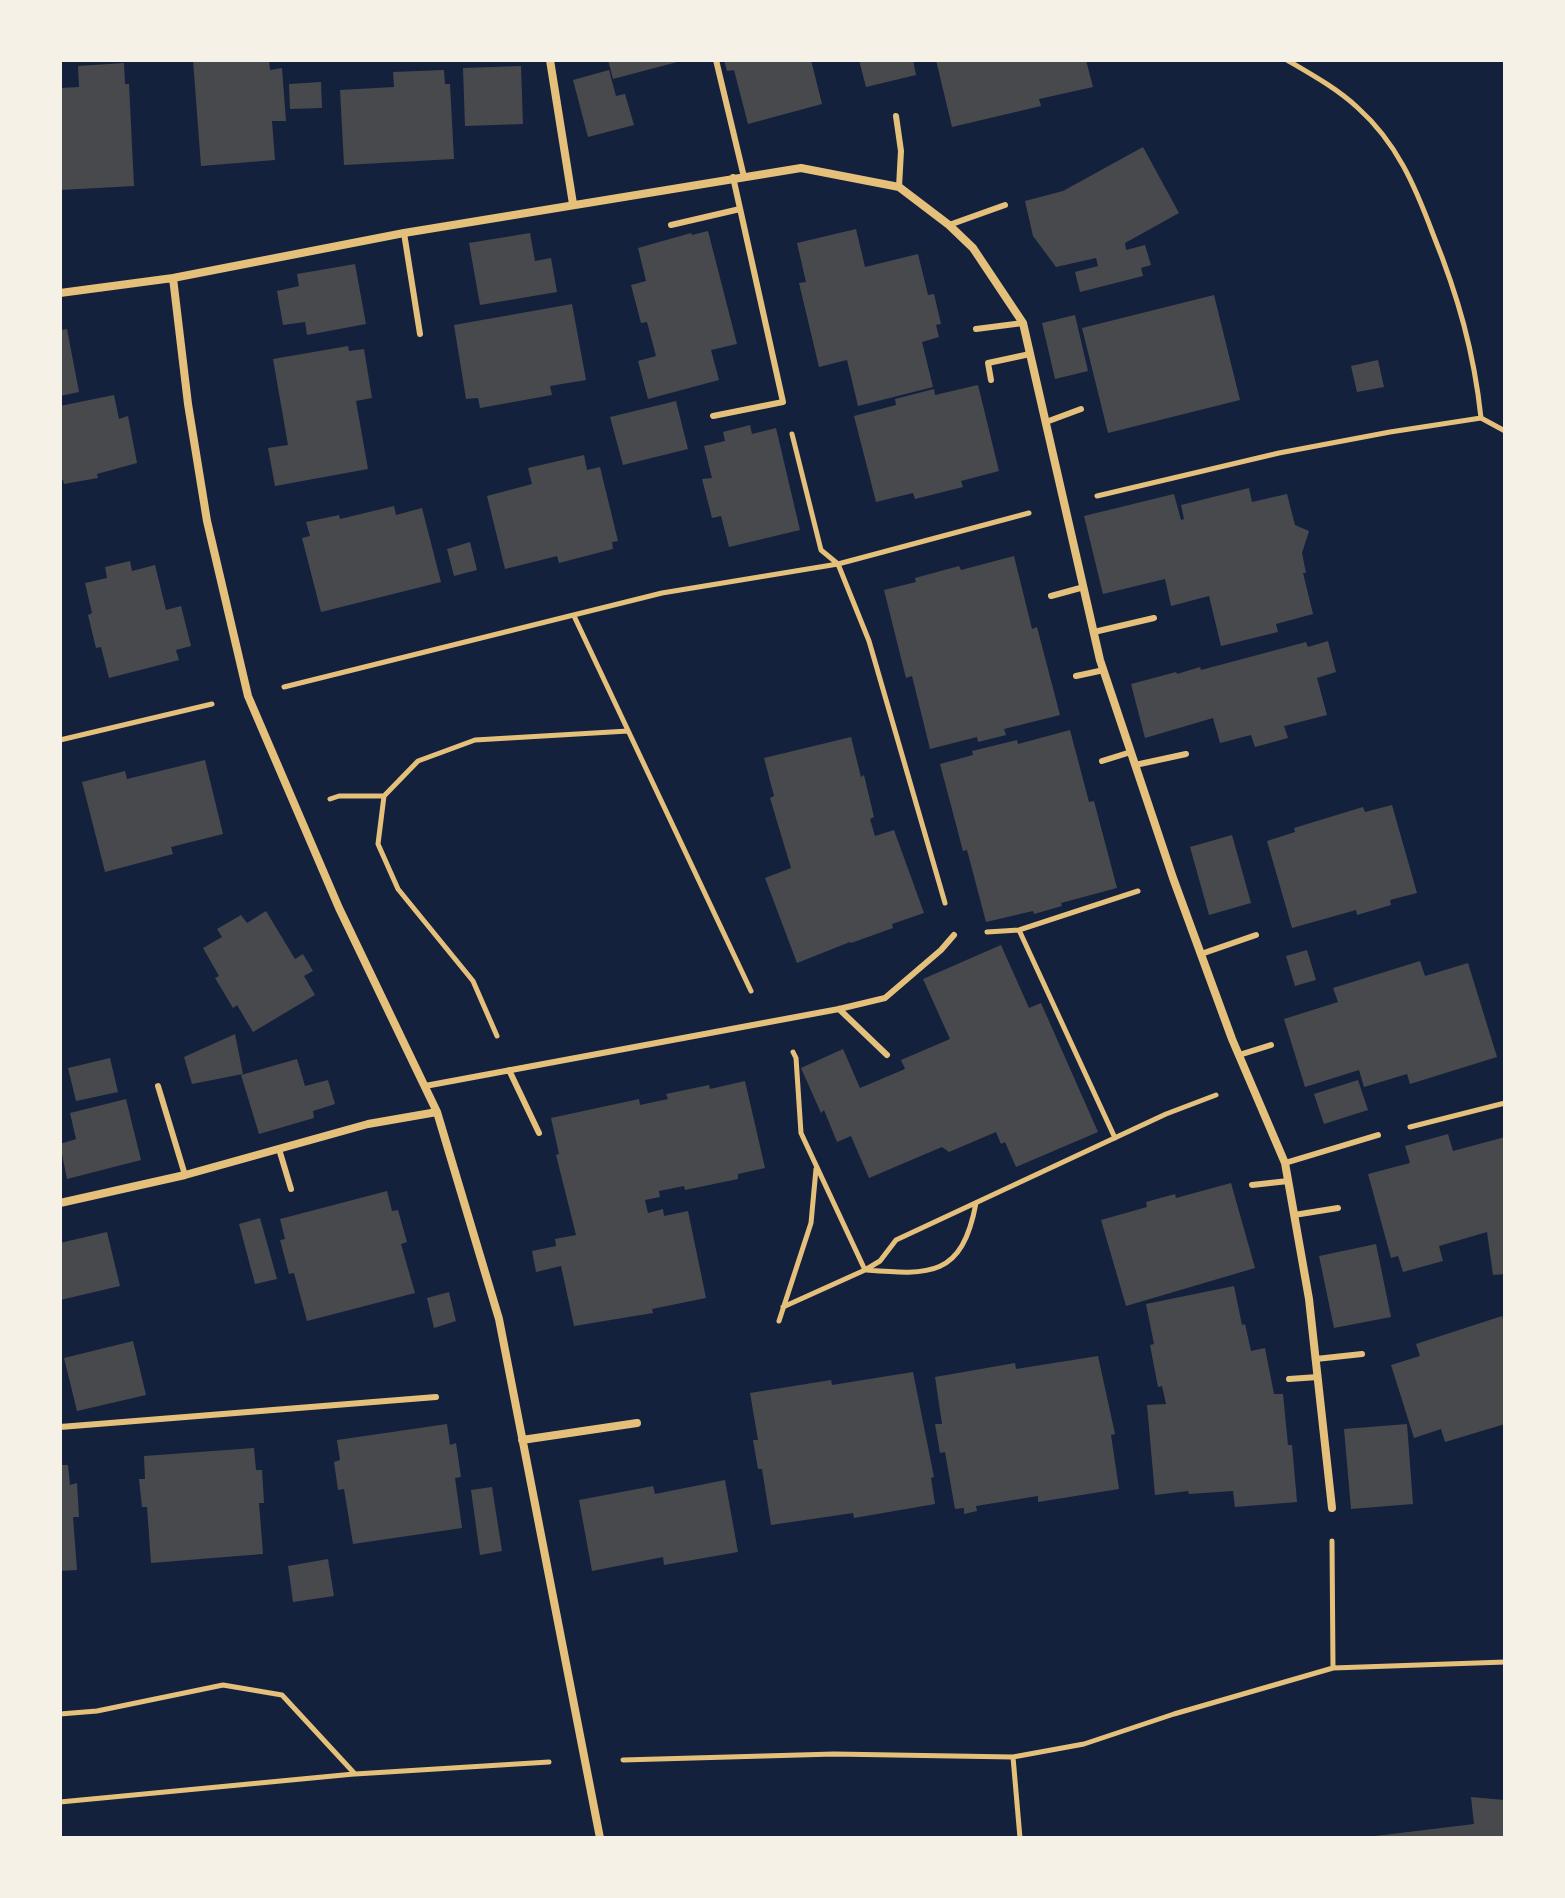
<!DOCTYPE html>
<html>
<head>
<meta charset="utf-8">
<style>
  body { margin:0 }
  #map { position:relative; width:1565px; height:1898px; overflow:hidden; background:#14213d; font-family:Overpass,sans-serif }
  canvas { display:block }
  .frame { position:absolute; inset:0; border:62px solid #f6f1e7; pointer-events:none }
</style>
</head>
<body>
<div id="map">
<canvas width="1565" height="1898"></canvas>
<div class="frame"></div>
</div>
<script>
const c = document.querySelector('canvas').getContext('2d');
c.lineJoin = 'round';
function fill(path, color) { c.fillStyle = color; c.fill(path, 'evenodd'); }
function strokePath(path, color, width, dash) { c.strokeStyle = color; c.lineWidth = width; c.lineCap = dash ? 'butt' : 'round'; c.setLineDash(dash || []); c.stroke(path); }
fill(new Path2D(`
  M193,60H269L270,70L282,68L286,121H272L275,160L201,166Z
  M608,60H681V61L613,79Z
  M724,60H811L822,104L748,124L734,70L727,71Z
  M859,60H913L916,75L866,87Z
  M936,60H1086L1093,87L1039,99L1041,106L952,127Z
  M124,63L125,84H129L134,186L61,190L60,88L79,87L78,66Z
  M521,66L523,124L465,126L463,68Z
  M444,70L445,84H450L454,159L344,165L340,90L394,87L393,72Z
  M609,70L616,96L625,94L634,125L588,137L573,80Z
  M321,82L322,108L290,109L289,84Z
  M1143,147L1179,213L1125,243L1126,250L1145,245L1151,265L1141,268L1143,276L1080,292L1075,272L1098,266L1096,258L1056,267L1033,236L1025,201L1063,191Z
  M856,229L865,267L918,254L928,295L934,294L941,324L936,325L939,337L922,342L933,387L858,406L847,360L819,367L799,283L806,282L797,243Z
  M708,231L737,344L711,350L719,380L648,399L638,361L656,356L647,322L641,323L631,285L646,281L638,248L691,233L692,235Z
  M530,233L535,261L551,258L557,292L480,305L469,243Z
  M355,264L366,324L307,335L305,322L283,325L277,291L299,286L297,274Z
  M1214,295L1240,400L1108,433L1082,328Z
  M572,304L586,380L550,386L552,395L480,408L478,398L466,399L454,325Z
  M1075,315L1088,371L1055,379L1042,323Z
  M67,329L79,392L60,396V330Z
  M348,346L349,351L364,349L372,398L356,401L368,469L275,486L268,448L288,445L273,359Z
  M1378,360L1384,387L1357,392L1351,366Z
  M978,385L999,471L961,481L963,487L915,499L913,493L876,502L854,416L896,405L895,399L934,389L935,395Z
  M114,395L119,419L128,416L137,463L97,474L98,478L64,484L63,480L60,481V406Z
  M676,401L688,449L623,465L610,417Z
  M750,425L752,434L776,428L800,530L729,547L721,516L712,518L702,479L712,478L704,446L725,441L723,432Z
  M584,455L587,470L600,467L618,541L612,542L613,549L559,563L557,556L505,569L487,496L532,484L528,468Z
  M1249,488L1252,502L1287,494L1295,525L1309,531L1302,553L1306,573H1303L1313,614L1276,624L1278,632L1221,646L1209,596L1171,606L1165,579L1103,594L1084,516L1174,494L1181,520L1184,519L1181,505Z
  M394,506L396,515L422,508L441,582L321,612L302,538L310,536L306,522L339,515L340,519Z
  M470,542L477,570L454,576L447,549Z
  M1014,556L1032,629L1037,627L1060,715L1004,729L1006,735L978,742L977,737L930,749L912,676L906,678L884,590L916,582L915,578L959,566L961,570Z
  M130,561L132,571L155,565L166,610L181,606L191,646L176,650L179,660L109,678L101,647L96,648L88,615L92,613L85,583L107,578L105,567Z
  M1328,641L1336,672L1317,678L1327,715L1284,726L1288,738L1255,747L1251,735L1220,743L1213,718L1145,738L1131,684L1176,672L1177,674L1200,667L1201,670L1306,642L1308,647Z
  M1070,730L1089,802L1094,801L1117,888L1061,903L1062,906L1034,914L1033,911L986,922L967,850L963,851L940,764L973,755L972,751L1017,740L1018,744Z
  M851,737L861,777L864,775L874,817L870,819L875,836L894,830L924,913L892,924L893,928L851,943L850,942L797,963L765,878L791,868L770,798L774,796L764,758Z
  M205,760L223,834L171,847L173,854L105,872L82,782L125,771L127,779Z
  M1392,805L1417,893L1390,900L1391,905L1357,915L1356,910L1292,928L1267,841L1295,832L1294,828L1363,807L1365,812Z
  M1232,835L1251,903L1209,915L1190,847Z
  M266,911L295,959L303,954L313,971L304,976L315,995L253,1032L237,1005L233,1008L215,978L219,976L203,948L222,937L217,929L241,915L247,923Z
  M1001,945L1029,1008L1041,1003L1098,1132L1016,1167L1005,1142L1001,1144L996,1132L949,1152L942,1147L869,1178L851,1136L837,1142L824,1110L821,1113L801,1068L843,1049L860,1088L905,1069L901,1060L950,1039L923,979Z
  M1307,950L1316,980L1295,986L1286,956Z
  M1420,961L1425,976L1468,963L1497,1057L1410,1084L1407,1074L1364,1087L1359,1070L1305,1087L1284,1019L1338,1002L1333,988Z
  M235,1034L243,1074L192,1084L184,1057Z
  M110,1058L118,1092L76,1101L68,1068Z
  M297,1059L305,1086L328,1080L335,1104L313,1111L314,1118L259,1134L241,1075Z
  M1358,1080L1368,1110L1324,1124L1314,1094Z
  M745,1081L765,1168L738,1174V1179L685,1190L684,1186L659,1191L660,1197L645,1200L648,1213L663,1209L664,1216L688,1211L706,1298L652,1309L653,1313L574,1326L561,1266L536,1272L532,1251L556,1246L555,1239L576,1235L556,1155L559,1154L551,1118L639,1099L640,1105L668,1099L666,1094L709,1085L710,1089Z
  M126,1099L141,1160L67,1179L60,1144L76,1139L70,1113Z
  M1448,1134L1453,1151L1505,1137V1274L1493,1275L1487,1232L1439,1246L1443,1261L1403,1272L1398,1256L1391,1258L1368,1174L1410,1163L1405,1146Z
  M1231,1183L1255,1268L1126,1306L1101,1220L1147,1207L1146,1202L1175,1194L1176,1198Z
  M387,1191L392,1211L398,1210L407,1242L401,1244L415,1293L307,1321L294,1273L289,1274L280,1240L285,1239L280,1219Z
  M260,1218L277,1279L255,1284L239,1224Z
  M107,1232L120,1286L60,1300V1243Z
  M1376,1244L1391,1317L1334,1328L1319,1256Z
  M1234,1286L1242,1325L1245,1324L1251,1351L1265,1348L1274,1394H1283L1288,1445H1292L1297,1502L1235,1507L1233,1491L1189,1494L1188,1491L1155,1495L1147,1405L1166,1404L1162,1386L1158,1387L1150,1345L1154,1344L1146,1304Z
  M449,1292L456,1321L434,1328L427,1298Z
  M1502,1316L1505,1325V1424L1445,1442L1441,1429L1414,1438L1391,1365L1420,1356L1416,1344Z
  M133,1341L146,1395L77,1411L64,1358Z
  M1098,1356L1115,1434L1111,1435L1119,1489L1038,1502V1496L976,1506L977,1511L964,1514V1508L955,1509L945,1452L940,1453L935,1424H942L935,1377L1015,1363L1016,1369Z
  M913,1372L934,1477L931,1478L935,1504L854,1518L853,1513L771,1525L762,1469H758L753,1440H758L750,1393L831,1380L832,1385Z
  M447,1424L450,1445L456,1443L461,1477L455,1478L462,1528L353,1544L344,1489L338,1490L334,1462L340,1460L337,1440Z
  M1407,1424L1413,1504L1351,1509L1344,1429Z
  M254,1448L256,1470H262L264,1503H259L263,1554L151,1563L147,1507H142L139,1479H145L144,1456Z
  M60,1465H68L70,1485L77,1483L79,1517H73L77,1570L60,1571Z
  M725,1480L738,1552L664,1565L663,1557L592,1571L579,1500L653,1486L655,1494Z
  M492,1487L502,1551L480,1555L471,1490Z
  M328,1559L334,1596L293,1602L288,1566Z
  M1471,1797L1505,1800V1838H1375V1836L1474,1824Z`), '#48494c');
strokePath(new Path2D(`
  M1287,60C1311,74 1338,89 1358,108C1397,143 1415,186 1433,234C1458,296 1474,352 1481,418
  M792,434L821,550L838,564L869,641L945,903
  M1097,496L1279,453L1390,432L1481,418L1505,431
  M574,616L751,991
  M284,687L662,593L838,564L1029,513
  M60,740L212,704
  M330,799L339,796H384
  M1019,930L1115,1138
  M987,932L1019,930L1138,891
  M497,1036L473,981L398,889L378,844L384,796L418,761L475,740L628,731
  M793,1052L796,1058L801,1133L865,1270C930,1275 962,1278 976,1203
  M1410,1127L1505,1103
  M783,1307L865,1270L880,1261L896,1240L1166,1114L1216,1095
  M779,1321L811,1223L816,1169
  M1332,1541L1333,1668
  M60,1714L97,1711L223,1685L282,1695L355,1774L549,1762
  M1013,1757L1020,1838
  M623,1760L834,1754L1013,1757L1084,1744L1174,1714L1333,1668L1505,1662
  M60,1802L354,1774`), '#e5c07b', 5);
strokePath(new Path2D(`
  M716,60L744,177
  M896,116L901,151L899,187
  M671,225L740,209
  M949,225L1005,205
  M404,233L420,334
  M976,329L1023,323
  M991,380L988,363L1030,354
  M713,416L783,402L733,177
  M1046,422L1081,409
  M1051,596L1084,587
  M1094,632L1154,618
  M1076,676L1104,670
  M1102,761L1131,752
  M1135,765L1186,754
  M1201,954L1256,935
  M839,1009L887,1055
  M1239,1055L1271,1045
  M509,1070L539,1133
  M158,1086L185,1175
  M425,1086L839,1009L885,998L941,950L954,935
  M279,1149L291,1189
  M1285,1163L1378,1135
  M1252,1185L1288,1181
  M1294,1215L1338,1208
  M1316,1359L1362,1354
  M1289,1379L1318,1377
  M60,1427L436,1397`), '#e5c07b', 6);
strokePath(new Path2D(`
  M550,60L573,204
  M173,278L404,233L801,168L899,187L949,225L973,248L1023,323L1100,660L1173,878L1232,1039L1285,1163L1309,1299L1332,1508
  M60,293L173,278L188,404L207,521L248,696L339,908L437,1112L499,1319L600,1838
  M60,1203L185,1175L368,1124L437,1112
  M522,1440L637,1423`), '#e5c07b', 8);
</script>
</body>
</html>
